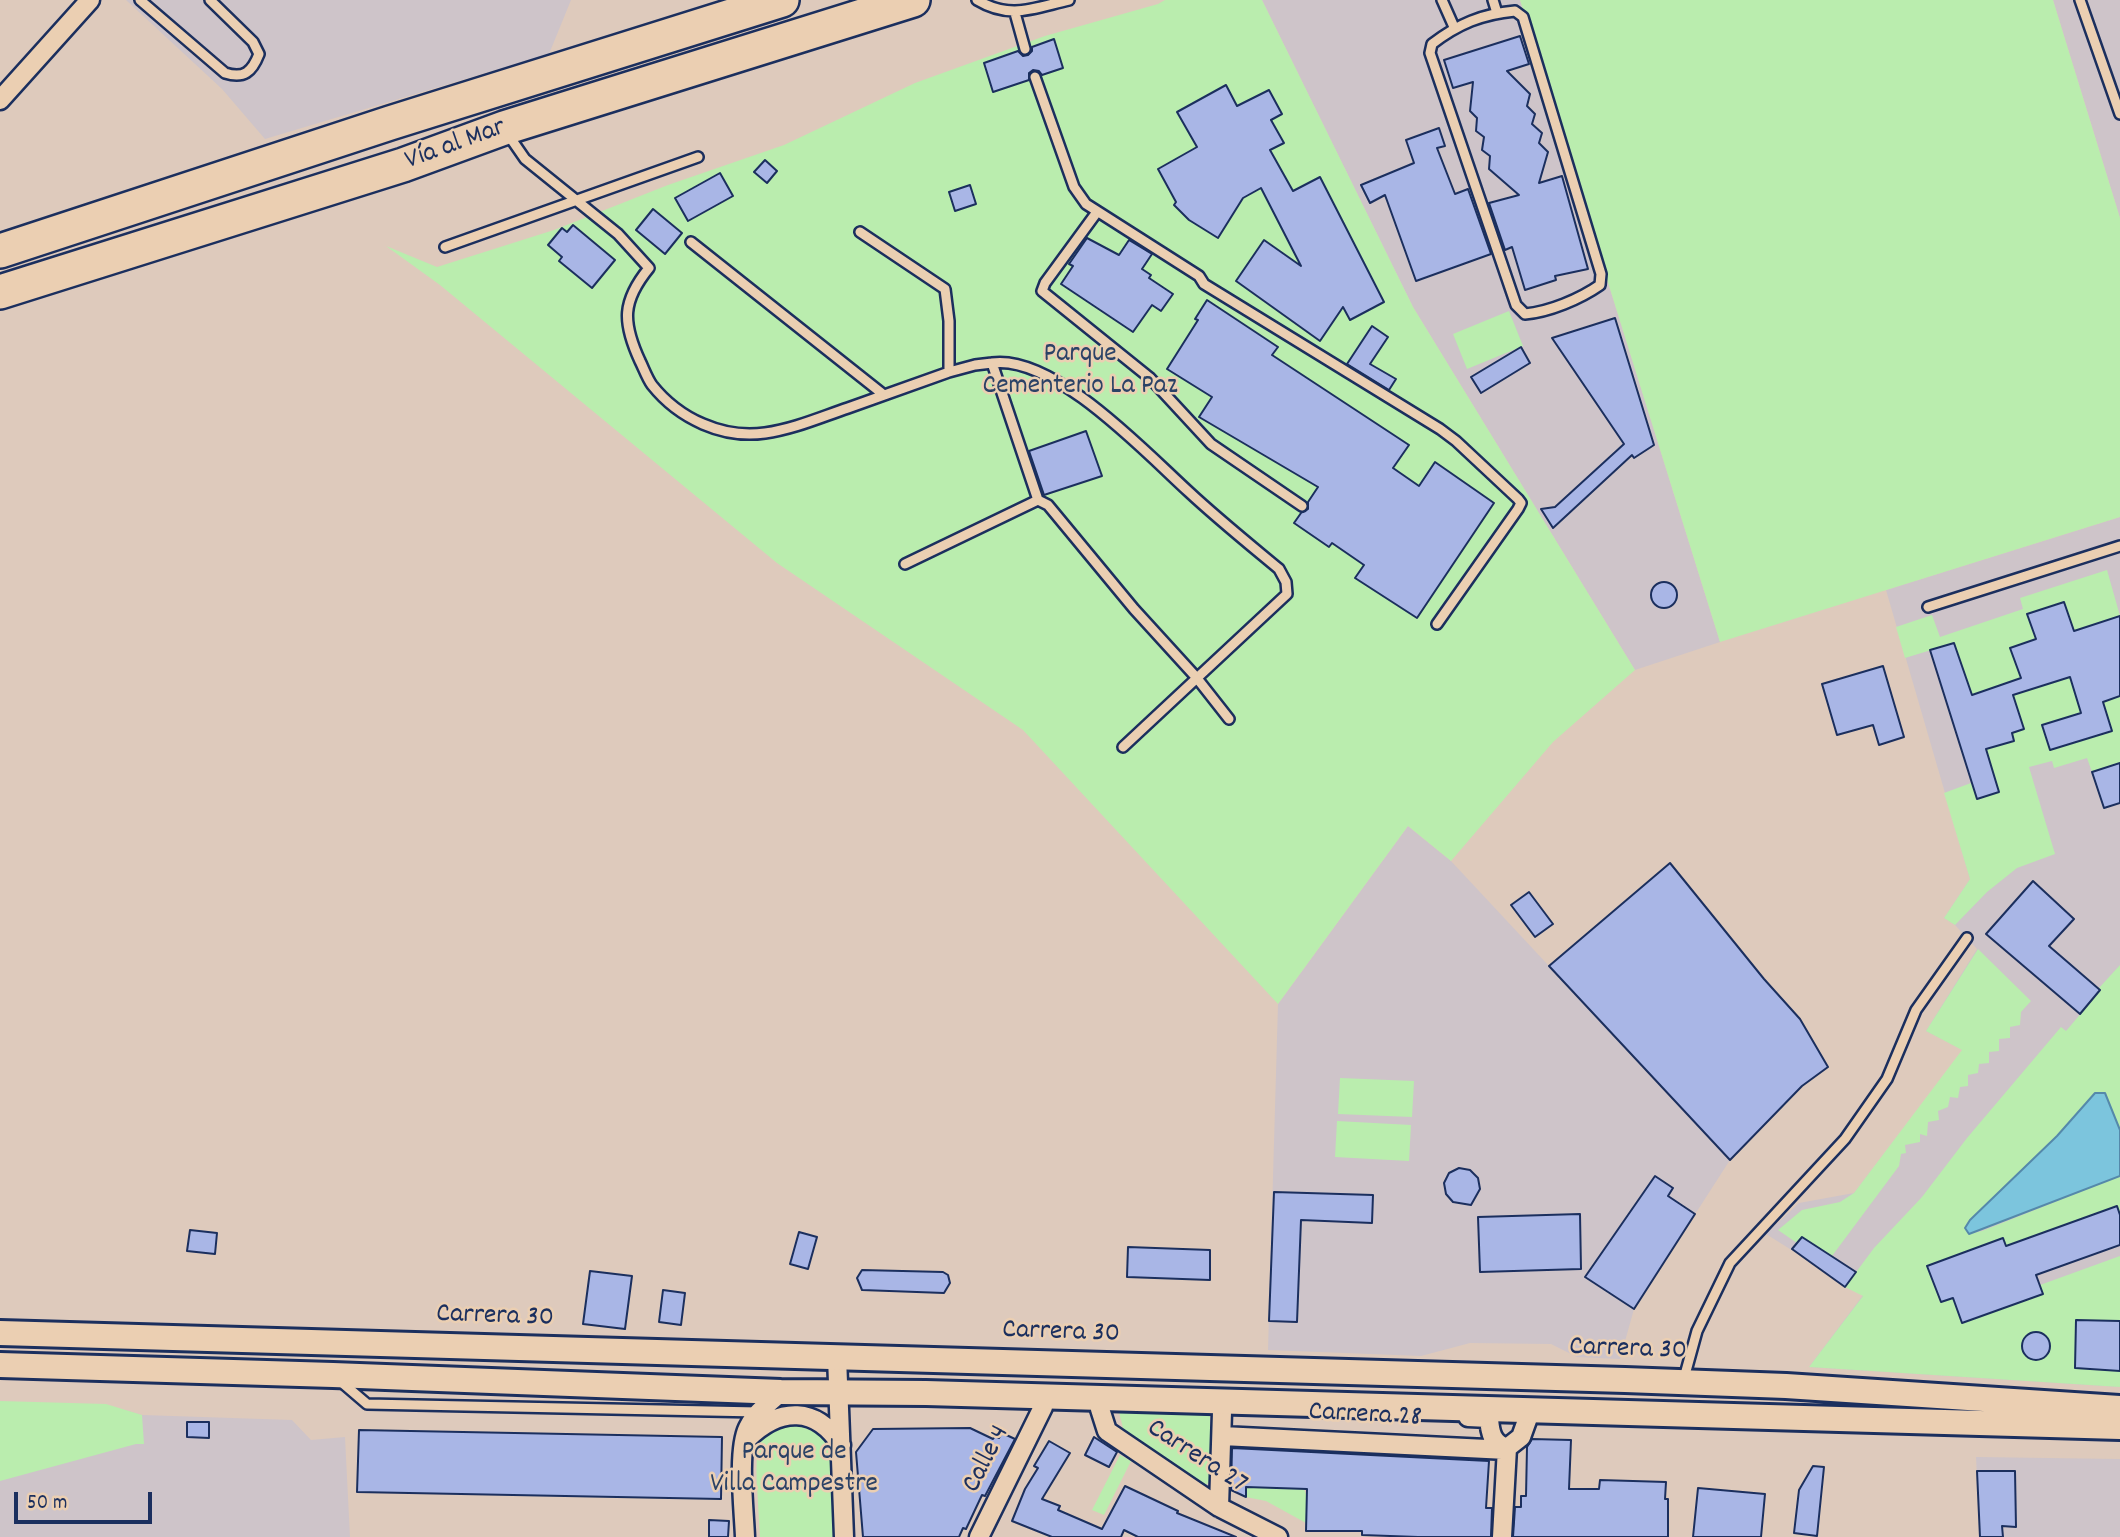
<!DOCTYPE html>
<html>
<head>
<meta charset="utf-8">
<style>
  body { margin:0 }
  #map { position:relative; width:2120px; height:1537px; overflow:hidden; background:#decabc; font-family:Dekko,sans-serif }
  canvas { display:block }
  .scale { position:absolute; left:14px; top:1492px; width:138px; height:32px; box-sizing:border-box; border:4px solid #1b2f5e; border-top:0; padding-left:9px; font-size:21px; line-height:24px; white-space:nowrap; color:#1b2f5e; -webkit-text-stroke:5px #ebcfb2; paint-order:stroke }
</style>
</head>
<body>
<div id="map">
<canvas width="2120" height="1537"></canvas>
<div class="scale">50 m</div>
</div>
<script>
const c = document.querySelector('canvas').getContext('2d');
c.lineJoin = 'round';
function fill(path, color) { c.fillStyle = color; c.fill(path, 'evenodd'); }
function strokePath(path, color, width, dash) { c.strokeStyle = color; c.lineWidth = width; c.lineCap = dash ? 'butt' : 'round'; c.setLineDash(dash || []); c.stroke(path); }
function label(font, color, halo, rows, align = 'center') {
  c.font = font + ' Dekko,sans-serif'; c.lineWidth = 5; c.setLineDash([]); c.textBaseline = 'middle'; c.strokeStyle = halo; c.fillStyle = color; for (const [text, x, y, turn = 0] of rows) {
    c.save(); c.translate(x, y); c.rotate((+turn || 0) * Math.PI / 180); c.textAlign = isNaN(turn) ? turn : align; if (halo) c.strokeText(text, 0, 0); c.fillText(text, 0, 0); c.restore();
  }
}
fill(new Path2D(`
  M126,0H571L549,54L265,139L222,89Z
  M1262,0H1520L1720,642L1635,670L1413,307Z
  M2053,0H2120V218Z
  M2120,517V1387L1809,1367L1863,1295L1766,1234L1799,1203L1854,1193L1963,1050L1926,1031L1977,949L1955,925L1944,918L1970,879L1886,590Z
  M1408,826L1451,861L1730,1160L1634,1309L1620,1359L1577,1357L1551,1344L1470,1343L1421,1356L1268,1350L1278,1004Z
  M117,1408L142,1415L292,1420L311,1440L345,1437L350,1537H0V1437Z
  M1976,1457L2120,1459V1537H1980Z`), '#cec4c9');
fill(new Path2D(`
  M1165,0H1262L1413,307L1635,670L1553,742L1451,861L1408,826L1278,1004L1023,730L777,563L440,285L386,246L437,267L554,230L668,185L784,145L915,83L1045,36L1158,4Z
  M1520,0H2053L2120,218V517L1720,642Z
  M1509,311L1523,346L1467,369L1453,334Z
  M2107,570L2120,616L2074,631L2028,614L2036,639L2011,648L2025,691L2051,683L2067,668L2080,709L2120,696V763L2092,772L2087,758L2054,768L2052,761L2029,767L2055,854L2017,868L1987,892L1955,925L1944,918L1970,879L1944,793L1971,783L1977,799L1999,792L1986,749L2014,740L2012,733L2009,683L1972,695L1954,643L1905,658L1896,627L1932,615L1940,637L2023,609L2020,598Z
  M1978,949L2031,1001L2021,1012L2020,1025L2010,1027V1038L1999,1039V1051L1989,1052V1063L1979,1064L1978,1073L1968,1075V1086L1960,1087L1958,1098L1950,1097L1948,1107L1938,1111L1939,1120L1928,1122L1927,1136L1920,1134V1142L1905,1145L1906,1153L1901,1154L1899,1166L1832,1256L1802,1237L1797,1243L1778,1230L1802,1210L1840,1202L1854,1193L1962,1050L1926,1031Z
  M2120,965V1130L2105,1093H2095L2057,1136L1970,1220L1965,1228L1969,1234L1982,1231L2120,1176V1215L2117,1207L2006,1246L1927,1266L1940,1302L1953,1298L1963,1323L2043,1294L2040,1285L2120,1256V1321H2076L2075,1368L2120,1371V1387L1809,1367L1863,1296L1845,1287L1874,1248L1922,1197L1967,1138L2061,1027L2066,1031L2100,991L2099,988Z
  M1340,1078L1414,1081L1412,1117L1338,1114Z
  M1337,1121L1411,1125L1409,1161L1335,1157Z
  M0,1401L106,1404L142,1415L144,1444H136L0,1481Z
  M1119,1412L1210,1414V1481L1204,1487H1199L1124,1432Z
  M799,1426L819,1433L829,1443L835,1537H760C759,1520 758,1503 757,1486C756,1451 754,1424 799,1426Z
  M1247,1448L1269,1449L1267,1487L1304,1489L1307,1497L1306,1523L1266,1501L1246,1497Z
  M1120,1455L1131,1461L1104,1515L1092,1510Z`), '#baedae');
const water = new Path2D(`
  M2095,1093H2105L2120,1130V1176L1969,1234L1965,1228L1970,1220L2057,1136Z`);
fill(water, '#7cc5dd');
strokePath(water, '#5589aa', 2);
const building = new Path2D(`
  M1520,36L1529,64L1507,71L1530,94L1527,106L1535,114L1532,124L1542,133L1539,143L1548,152L1539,183L1562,176L1588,269L1555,276L1556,280L1525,290L1512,247L1505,250L1489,203L1519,195L1489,169L1490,156L1482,150L1484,137L1476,131L1477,118L1470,111L1473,82L1453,88L1444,60Z
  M1054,39L1063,68L1042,75L1039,71L1033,70L1029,73V80L993,92L984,63L1018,51L1023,56L1028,55L1032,51V47Z
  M1226,85L1237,106L1269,90L1282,114L1271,120L1284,143L1270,150L1293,191L1320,177L1384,302L1350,320L1343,307L1320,341L1236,281L1264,240L1301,266L1261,188L1243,198L1218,238L1189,220L1174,205L1176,202L1158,169L1197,147L1177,112Z
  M1439,128L1445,146L1437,148L1455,194L1468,189L1491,254L1416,281L1385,195L1370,203L1361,185L1414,163L1406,140Z
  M765,160L777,171L767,183L754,172Z
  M720,173L733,196L688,221L675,198Z
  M970,185L976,204L955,211L949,192Z
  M653,209L682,233L665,254L636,230Z
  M573,225L615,260L592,288L559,261L562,257L548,245L562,228L567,232Z
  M1087,238L1119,255L1129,240L1152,254L1142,269L1151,275L1149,278L1173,294L1161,311L1152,305L1133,332L1061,284L1073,266L1069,264Z
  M1207,300L1278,347L1272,355L1409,445L1393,468L1419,486L1435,462L1494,503L1417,618L1355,578L1364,565L1332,543L1329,547L1294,523L1301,513L1308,509V502L1318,487L1199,417L1212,397L1167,369L1198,320L1195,319Z
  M1615,318L1654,445L1634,458L1632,455L1553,528L1541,509L1555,507L1624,444L1552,338Z
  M1372,326L1388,337L1370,364L1396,379L1389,390L1347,364Z
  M1521,347L1530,363L1481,393L1471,377Z
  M1086,431L1102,476L1044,495L1029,451Z
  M1651 595a13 13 0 1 1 26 0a13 13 0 1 1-26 0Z
  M2064,602L2074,631L2120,616V696L2103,702L2112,731L2050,750L2042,725L2081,713L2070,677L2013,695L2024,729L2012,733L2014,741L1986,749L1999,792L1977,799L1930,650L1954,643L1972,695L2021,678L2010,648L2036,639L2027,614Z
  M1883,666L1904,737L1879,745L1873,725L1837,735L1822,684Z
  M2120,763V803L2104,808L2092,772Z
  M1670,863L1764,979L1800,1019L1828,1067L1802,1086L1730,1160L1549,966Z
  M2033,881L2074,919L2049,946L2100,990L2080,1014L1986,934Z
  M1529,892L1553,924L1535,937L1511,905Z
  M1459,1168L1470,1170L1478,1178L1480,1189L1471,1205L1453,1202L1446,1194L1444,1183L1449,1173Z
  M1655,1176L1673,1188L1668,1196L1695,1214L1634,1309L1585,1277Z
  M1274,1192L1373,1195L1372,1223L1301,1220L1297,1322L1269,1321Z
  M2117,1206L2120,1215V1245L2036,1275L2043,1294L1962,1323L1953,1298L1941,1302L1927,1266L2003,1238L2006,1246Z
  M1580,1214L1581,1269L1480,1272L1478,1217Z
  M190,1230L217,1233L215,1254L187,1251Z
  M799,1232L817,1237L808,1269L790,1264Z
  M1802,1237L1856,1272L1845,1287L1792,1249Z
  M1128,1247L1210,1250V1280L1127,1277Z
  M862,1270L943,1272L948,1275L950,1283L944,1293L862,1290L857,1278Z
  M590,1271L632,1276L625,1329L583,1324Z
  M663,1290L685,1293L681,1325L659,1322Z
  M2076,1320L2120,1321V1371L2075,1368Z
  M2022 1346a14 14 0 1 1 28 0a14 14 0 1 1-28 0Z
  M187,1422H209V1438L187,1437Z
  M970,1428L993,1439L995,1436L999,1438L1002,1433L1015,1439L985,1496L982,1495L966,1529L963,1528L959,1537H863L856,1452L873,1429Z
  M359,1430L722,1437L721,1499L357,1492Z
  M1094,1437L1117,1452L1109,1467L1085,1455Z
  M1532,1439L1571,1440L1569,1489H1599L1600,1480L1666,1482L1665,1499H1668V1537H1513L1515,1507H1521V1496H1526L1527,1447Z
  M1049,1441L1070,1453L1042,1499L1060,1506L1058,1510L1102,1529L1125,1486L1178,1511L1177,1513L1236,1537H1138L1124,1530L1121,1537H1052L1012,1521L1025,1489L1038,1468L1034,1466Z
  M1232,1448L1489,1461L1486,1508H1492L1491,1537H1418L1362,1535V1531H1306L1307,1489L1246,1487V1497L1231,1490Z
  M1813,1466L1824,1467L1817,1536L1794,1533L1799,1490Z
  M1977,1471H2015L2016,1527L2002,1526L2003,1537H1980Z
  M1698,1488L1765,1494L1761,1537H1693Z
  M709,1520L729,1521L728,1537H709Z`);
fill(building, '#a9b6e6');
strokePath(building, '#1b2f5e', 2);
const lane = new Path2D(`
  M140,0L225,73C244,79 252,72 259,54L253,42L210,0
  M977,0C1010,20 1034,8 1069,0
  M1442,0L1454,27
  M1493,0L1497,13
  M2080,0L2120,114
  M1515,11L1523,17L1601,274L1600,285C1580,299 1549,312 1525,314L1516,305L1430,53L1432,44C1458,24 1482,14 1515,11Z
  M1015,13L1025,49
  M1035,77L1074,187L1086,204L1199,276L1204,284L1440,429L1456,441L1518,499L1521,503L1518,509L1437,624
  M507,133L525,159L618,234L649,268C622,301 622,322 640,361C644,369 647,378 652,385C679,419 723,439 765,433C794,429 821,417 848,408C881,396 915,384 949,372L975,365L992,363L1038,500L1048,505L1134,609L1196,677L1229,719
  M1097,212L1045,283L1042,291L1150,378L1211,444L1302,506
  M860,232L945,289L949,321V372
  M691,242L884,395
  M445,247L698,157
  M992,363C1054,354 1146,453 1189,492C1218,519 1249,544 1279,569L1286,582L1287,594L1123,747
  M905,564L1038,500
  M1928,607L2120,546
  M339,1380L367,1404L758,1412
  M1683,1382L1697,1331L1730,1263L1845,1139L1887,1079L1916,1010L1967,938`);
const street = new Path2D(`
  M0,100L90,0
  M837,1357L844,1537
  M1100,1409L1107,1431L1219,1507L1278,1537
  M1468,1417L1489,1418C1490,1433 1492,1443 1507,1448
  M1222,1436L1507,1450
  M748,1438C780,1407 816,1406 841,1445
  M1507,1448L1521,1437L1530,1412
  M1219,1507L1222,1412
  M745,1537C744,1510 737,1451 748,1428C755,1413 769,1403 781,1392
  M979,1537L1043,1407
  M1502,1537L1507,1448`);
const secondary = new Path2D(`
  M0,1333L1625,1380L1786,1386L2120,1408
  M0,1365L333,1375L781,1392L926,1393L2120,1427`);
const highway = new Path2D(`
  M0,251L390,123L782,0
  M0,292L403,165L504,128L913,0`);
strokePath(lane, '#1b2f5e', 14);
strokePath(street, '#1b2f5e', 23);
strokePath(secondary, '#1b2f5e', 30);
strokePath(highway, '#1b2f5e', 38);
strokePath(lane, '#ebcfb2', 9);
strokePath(street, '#ebcfb2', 18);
strokePath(secondary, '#ebcfb2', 24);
strokePath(highway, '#ebcfb2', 33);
label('28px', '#1b2f5e', '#ebcfb2', [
  ["Vía al Mar",456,146,-20],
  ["Carrera 30",495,1318,2],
  ["Carrera 30",1061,1334,2],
  ["Carrera 30",1628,1351,2],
  ["Carrera 28",1365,1417,3],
  ["Carrera 27",1196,1458,33],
  ["Calle 4",988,1460,-63]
]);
label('28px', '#2b4266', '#ebcfb2', [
  ["Parque",1080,356],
  ["Cementerio La Paz",1080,388],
  ["Parque de",794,1454],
  ["Villa Campestre",794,1486]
]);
</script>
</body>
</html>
